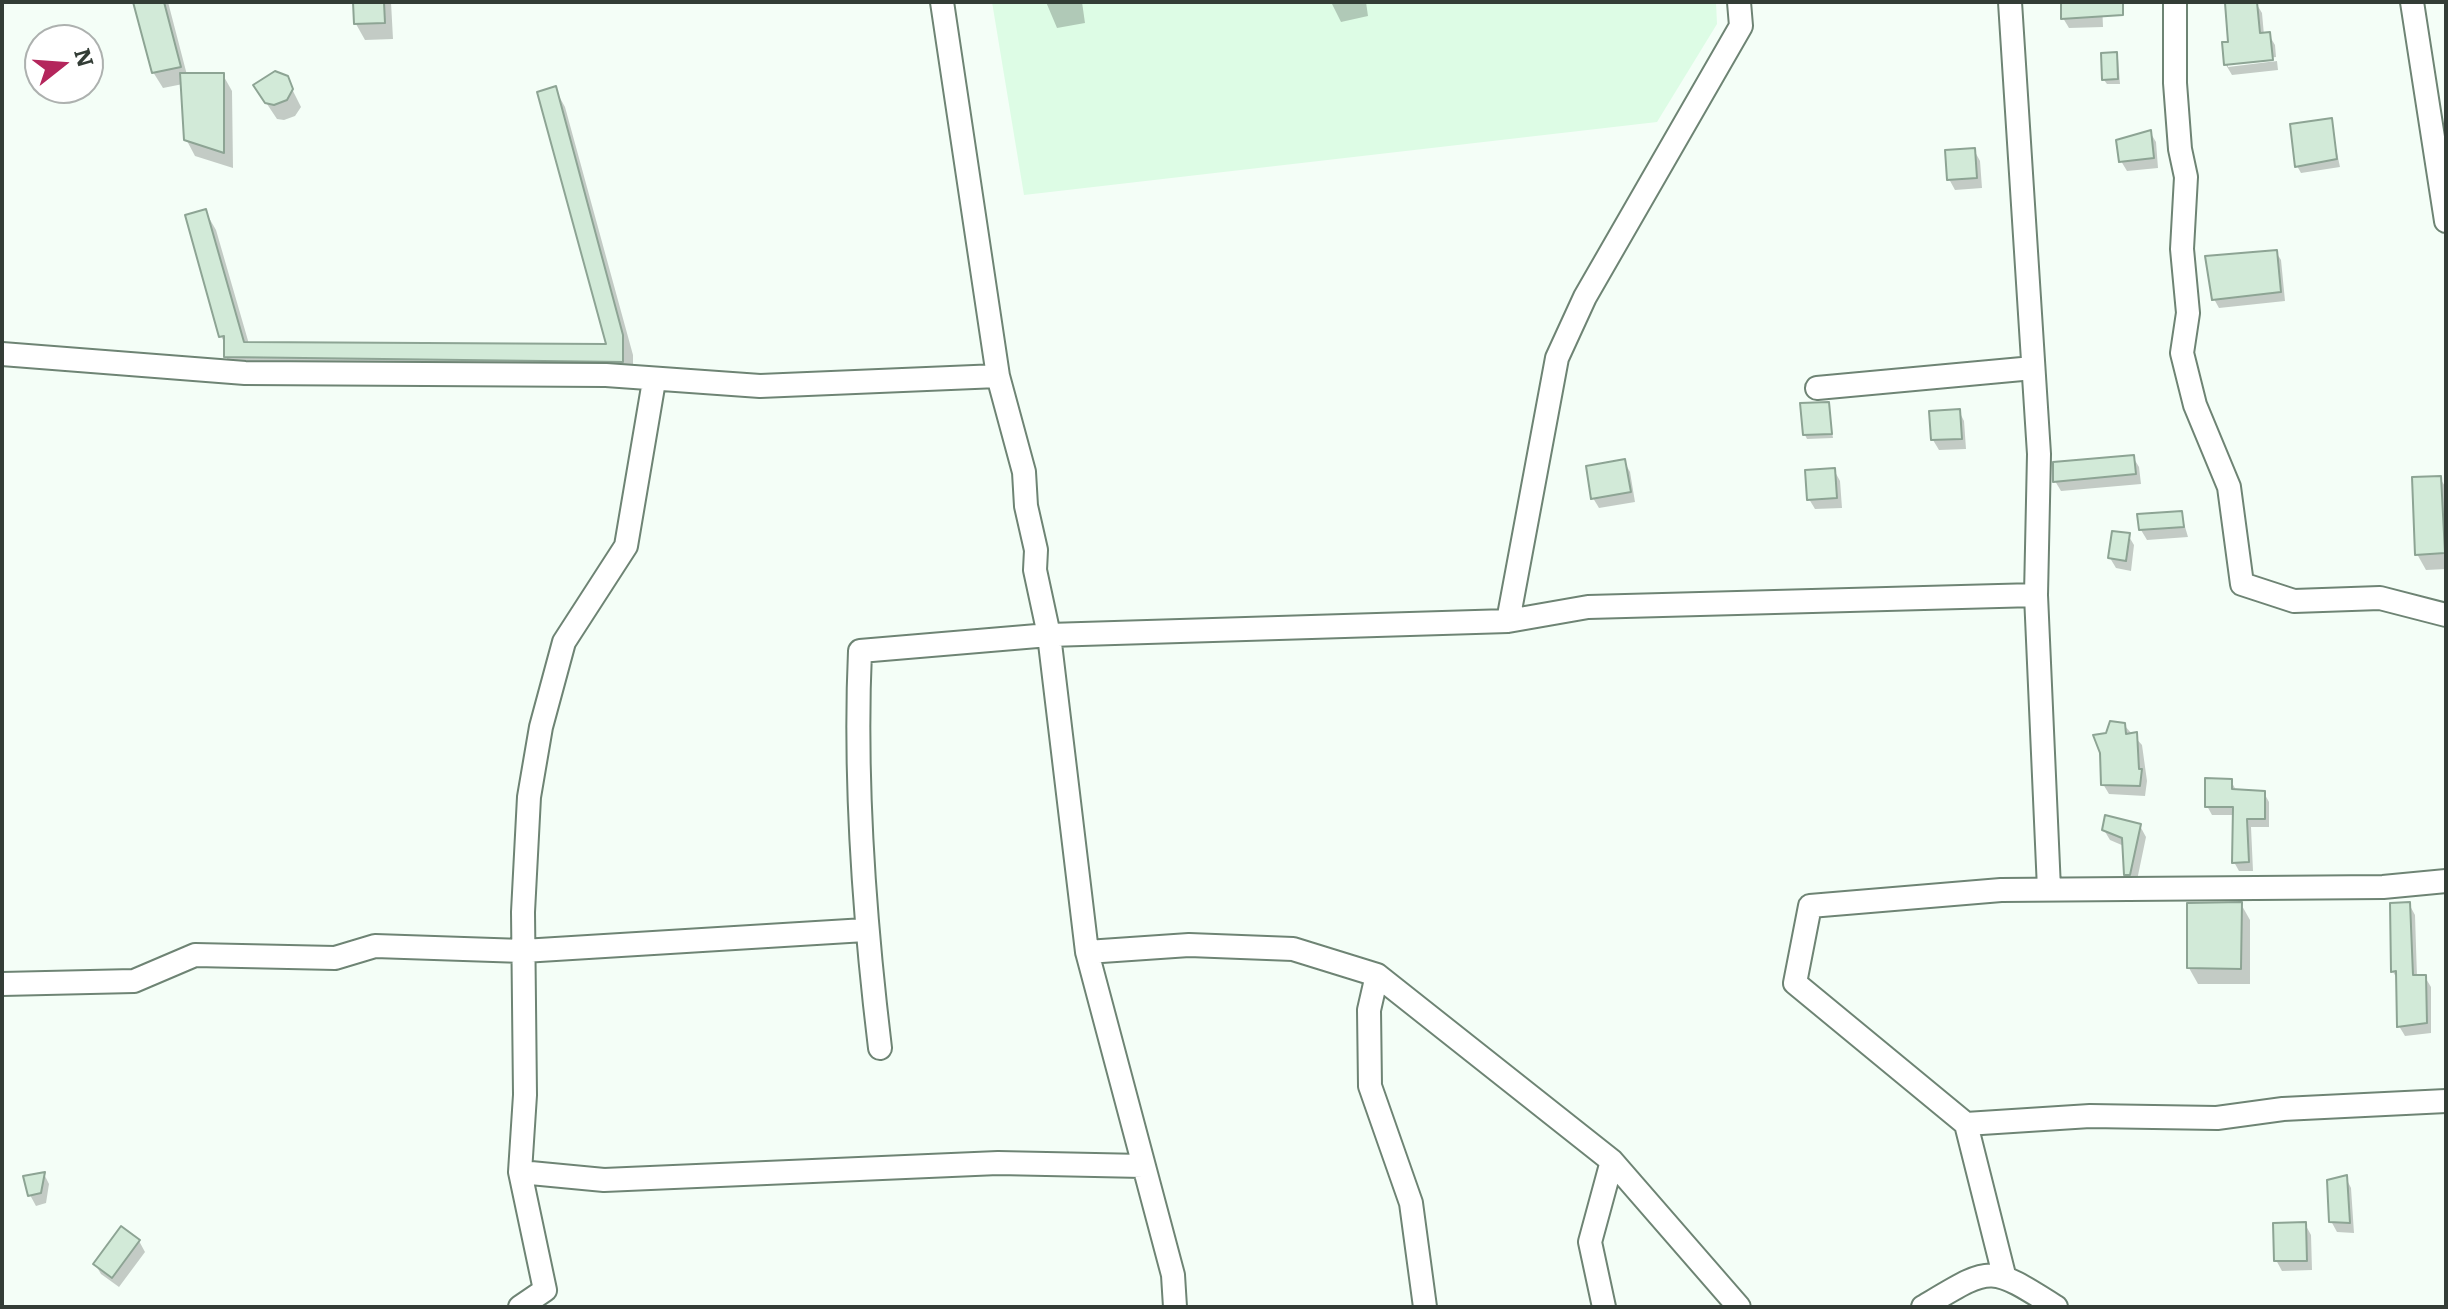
<!DOCTYPE html>
<html>
<head>
<meta charset="utf-8">
<style>
  body { margin:0 }
  #map { position:relative; width:2448px; height:1309px; overflow:hidden; background:#f4fef7; font-family:Literata,serif }
  canvas { display:block }
  .frame { position:absolute; inset:0; border:4px solid #333d36; pointer-events:none }
  .north { position:absolute; left:24px; top:24px; width:80px; height:80px; box-sizing:border-box; background:#fff; border:2px solid #adb1af; border-radius:50%; rotate:73deg; font-size:22px; font-weight:700; line-height:32px; text-align:center; color:#333d36 }
  .north::after { content:''; display:block; margin:auto; width:28px; height:36px; background:#b4265c; clip-path:polygon(50% 0,100% 100%,50% 72%,0 100%) }
</style>
</head>
<body>
<div id="map">
<canvas width="2448" height="1309"></canvas>
<div class="frame"></div>
<div class="north">N</div>
</div>
<script>
const c = document.querySelector('canvas').getContext('2d');
c.lineJoin = 'round';
function fill(path, color) { c.fillStyle = color; c.fill(path, 'evenodd'); }
function strokePath(path, color, width, dash) { c.strokeStyle = color; c.lineWidth = width; c.lineCap = dash ? 'butt' : 'round'; c.setLineDash(dash || []); c.stroke(path); }
fill(new Path2D(`
  M992,2H1716L1717,24L1657,122L1024,195Z`), '#ddfce5');
fill(new Path2D(`
  M135,2H168L187,75H223L232,91L233,168L195,156L186,139L183,84L163,88L153,72Z
  M355,2H391L393,39L365,40L356,24Z
  M1046,2H1082L1085,23L1057,28Z
  M1331,2H1366L1368,16L1341,22Z
  M2063,2H2102L2103,27L2069,28L2063,18Z
  M2256,3L2262,13L2264,35H2269L2275,45L2276,57L2228,63V67L2277,61L2278,70L2232,75L2226,65L2230,43Z
  M2103,54H2116L2118,58L2120,84H2107L2104,80Z
  M286,77L301,107L295,116L284,120L277,119L265,101Z
  M555,89L565,107L633,355V381L237,376L226,357V346L221,336L205,211L216,230L249,344L608,346Z
  M2330,120L2340,167L2301,173L2297,166Z
  M2150,132L2156,142L2158,168L2127,171L2121,161Z
  M1974,150L1980,161L1982,188L1955,190L1949,179Z
  M2276,252L2281,260L2285,301L2219,308L2214,299Z
  M1828,404L1833,438L1807,439L1805,435Z
  M1959,411L1964,421L1966,449L1939,450L1933,440Z
  M2133,457L2139,467L2141,484L2061,491L2055,481Z
  M1624,461L1630,472L1635,502L1599,508L1593,498Z
  M1834,470L1840,481L1842,508L1815,509L1809,499Z
  M2440,478L2446,488V569L2426,570L2417,554Z
  M2181,513L2188,537L2147,540L2141,530Z
  M2128,535L2134,545L2131,571L2116,568L2110,558Z
  M2124,725L2142,745L2147,781L2145,796L2109,794L2103,784L2107,735Z
  M2231,781L2236,790L2264,793L2269,802V827H2251L2253,871H2239L2234,862V815H2212L2207,806Z
  M2140,826L2146,837L2136,885H2132L2126,874L2124,846L2110,840L2104,830Z
  M2241,904L2250,920V984H2198L2189,968Z
  M2409,904L2415,915L2417,977H2425L2431,987V1033L2405,1036L2399,1026L2398,980L2393,972Z
  M44,1174L49,1184L46,1203L36,1206L30,1195Z
  M2346,1178L2351,1188L2354,1233L2337,1232L2331,1221Z
  M2305,1224L2311,1235L2312,1270L2282,1271L2276,1260Z
  M139,1241L145,1252L119,1287L101,1274L95,1264Z`), '#0003');
const building = new Path2D(`
  M133,2H164L181,67L152,73Z
  M353,2H384L385,23L354,24Z
  M2061,2H2123V15L2061,19Z
  M2241,2H2257L2260,33L2270,32L2273,60L2224,65L2222,42H2228L2225,3Z
  M2117,52L2118,79L2102,80L2101,53Z
  M275,71L288,76L293,89L287,100L274,105L265,103L253,85Z
  M180,73H224V153L184,140Z
  M556,86L623,335V362L224,357V336L219,337L185,215L206,209L244,342L606,344L537,92Z
  M2332,118L2337,159L2295,167L2290,124Z
  M2151,130L2154,158L2119,162L2116,140Z
  M1975,148L1977,178L1947,180L1945,150Z
  M2277,250L2281,292L2212,300L2205,256Z
  M1829,402L1832,434L1803,435L1800,403Z
  M1960,409L1962,439L1931,440L1929,411Z
  M2134,455L2136,474L2053,482V462Z
  M1625,459L1631,492L1591,499L1586,466Z
  M1835,468L1837,498L1807,500L1805,470Z
  M2441,476L2445,553L2415,555L2412,477Z
  M2182,511L2184,527L2139,530L2137,514Z
  M2112,531L2130,533L2126,561L2108,558Z
  M2110,721L2125,723L2126,734L2137,732L2139,769H2142L2140,786L2101,785L2100,753L2093,735L2106,733Z
  M2205,778L2232,779V789L2265,791V819H2247L2249,862L2232,863L2233,807H2205Z
  M2105,815L2141,824L2130,875H2124L2122,838L2102,830Z
  M2242,902L2241,969L2187,968V903Z
  M2410,902L2413,975H2426L2427,1023L2397,1027L2396,971L2391,972L2390,903Z
  M45,1172L41,1193L28,1196L23,1176Z
  M2347,1175L2350,1223L2329,1222L2327,1180Z
  M2306,1222L2307,1261H2274L2273,1223Z
  M121,1226L140,1240L112,1278L93,1264Z`);
fill(building, '#d2ead8');
strokePath(building, '#8da494', 2);
const street = new Path2D(`
  M942,2L998,376L1024,472L1026,506L1036,550L1035,570L1049,635L1087,952L1173,1275L1175,1307
  M2010,2L2039,454L2036,595L2049,889
  M2175,2V83L2180,149L2186,177L2182,249L2188,313L2182,353L2195,405L2229,487L2242,584L2294,601L2380,598L2446,615
  M2412,2L2446,221
  M2,354L245,373L606,375L760,386L998,376
  M654,381L626,546L564,642L541,727L529,797L523,912L525,1095L520,1172L604,1180L998,1163L1143,1166
  M1817,388L2033,368
  M1508,621L1557,358L1585,297L1741,26L1739,2
  M2446,881L2383,887L2001,890L1810,906L1795,983L1966,1124L2090,1116L2217,1118L2283,1109L2446,1101
  M1087,952L1189,945L1293,949L1377,975L1612,1161L1739,1307
  M1377,975L1369,1010L1370,1086L1411,1203L1425,1307
  M2,984L134,981L195,955L335,958L375,946L523,951L865,930
  M880,1048C864,916 854,783 860,651L1049,635L1508,621L1588,607L2036,595
  M1966,1124L2004,1275
  M520,1307L545,1290L520,1172
  M1604,1307L1590,1242L1612,1161
  M1923,1307C1992,1266 1988,1264 2056,1307`);
strokePath(street, '#6e8474', 26);
strokePath(street, '#fff', 22);
</script>
</body>
</html>
